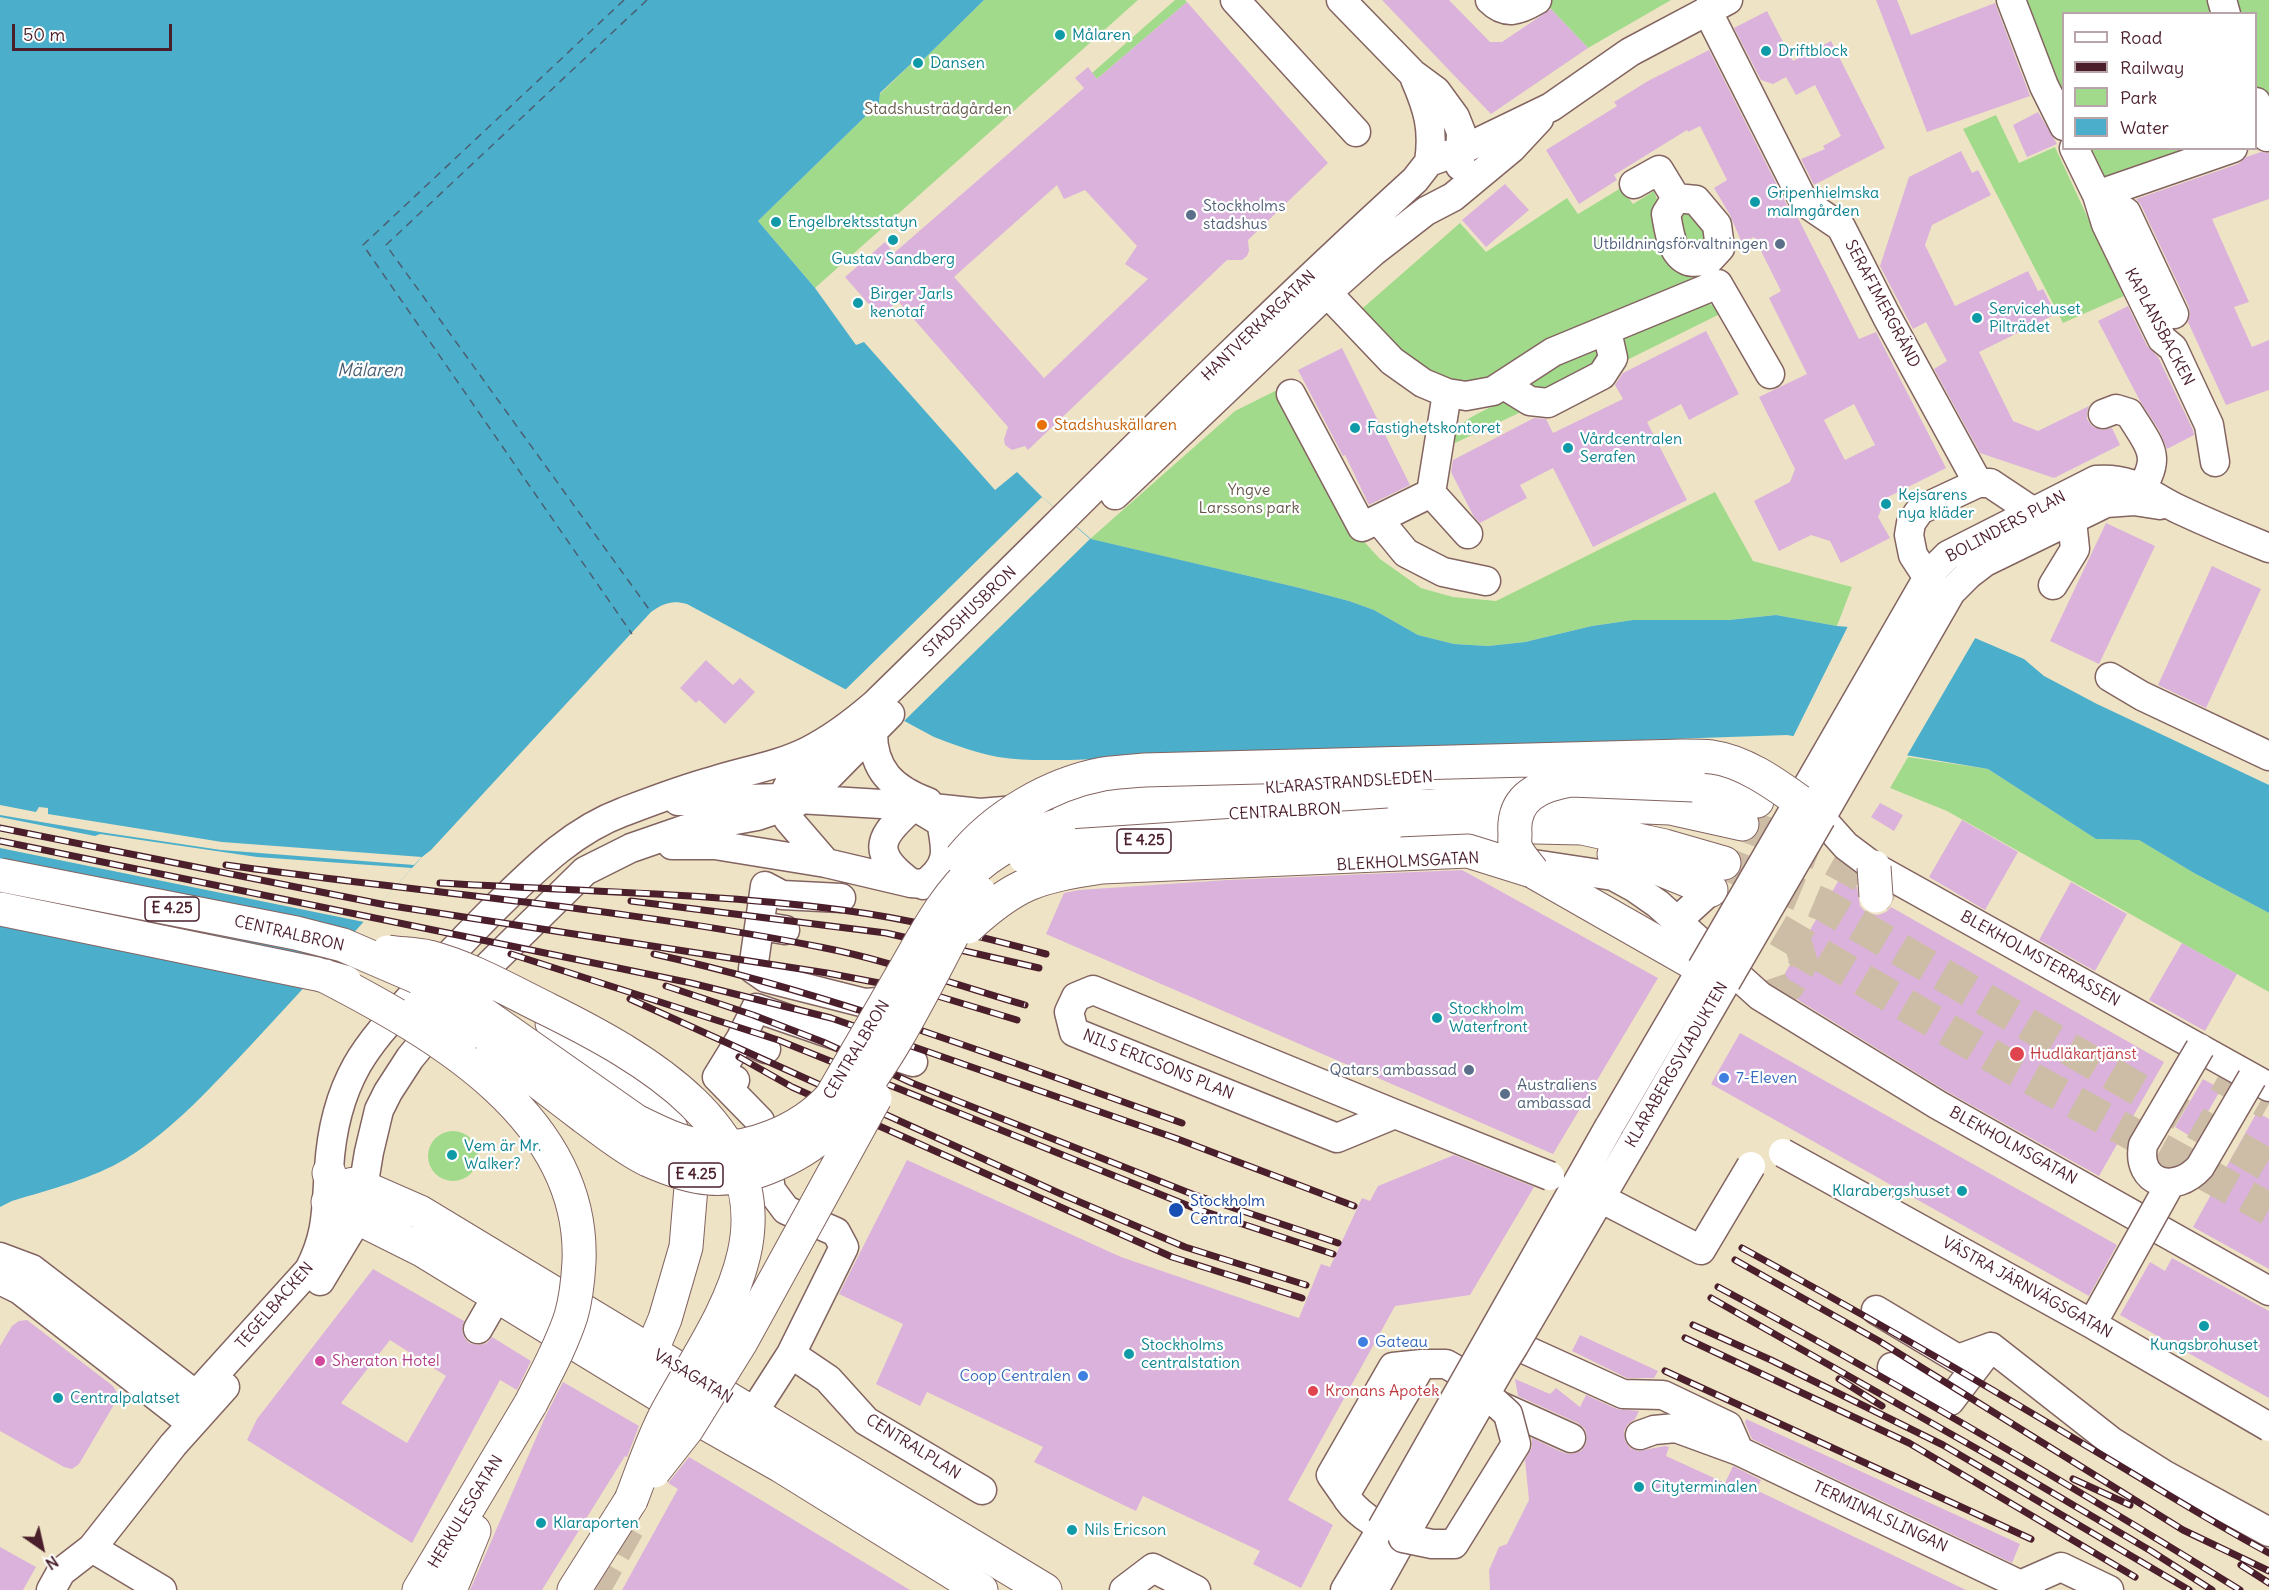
<!DOCTYPE html>
<html>
<head>
<meta charset="utf-8">
<style>
  body { margin:0 }
  #map { position:relative; width:2269px; height:1590px; overflow:hidden; background:#eee4c5; font-family:Delius,sans-serif }
  canvas { display:block }
  .legend { position:absolute; left:2062px; top:12px; width:195px; height:138px; box-sizing:border-box; background:#fff; border:2px solid #b7a5aa; margin:0; padding:8px 10px; list-style:none; font-size:18px; color:#4a1f2b }
  .legend li { display:flex; align-items:center; gap:12px; height:30px }
  .legend b { width:30px; border:2px solid #b7a5aa }
  .north { position:absolute; left:12px; top:1518px; width:60px; height:60px; -webkit-text-stroke:4px #fff; paint-order:stroke; rotate:146deg; font-size:16px; font-weight:700; line-height:24px; text-align:center; color:#4a1f2b }
  .north::after { content:''; display:block; margin:auto; width:21px; height:27px; background:#4a1f2b; clip-path:polygon(50% 0,100% 100%,50% 72%,0 100%) }
  .scale { position:absolute; left:12px; top:24px; width:160px; height:27px; box-sizing:border-box; border:3px solid #4a1f2b; border-top:0; padding-left:8px; font-size:18px; line-height:21px; white-space:nowrap; color:#4a1f2b; -webkit-text-stroke:4px #fff; paint-order:stroke }
</style>
</head>
<body>
<div id="map">
<canvas width="2269" height="1590"></canvas>
<ul class="legend">
<li><b style="height:8px;background:#fff"></b>Road</li>
<li><b style="height:8px;background:#4a1f2b"></b>Railway</li>
<li><b style="height:16px;background:#a2da8c"></b>Park</li>
<li><b style="height:16px;background:#4baeca"></b>Water</li>
</ul>
<div class="north">N</div>
<div class="scale">50 m</div>
</div>
<script>
const c = document.querySelector('canvas').getContext('2d');
c.lineJoin = 'round';
function fill(path, color) { c.fillStyle = color; c.fill(path, 'evenodd'); }
function strokePath(path, color, width, dash) { c.strokeStyle = color; c.lineWidth = width; c.lineCap = dash ? 'butt' : 'round'; c.setLineDash(dash || []); c.stroke(path); }
function label(font, color, halo, rows, align = 'center') {
  c.font = font + ' Delius,sans-serif'; c.lineWidth = 4.5; c.setLineDash([]); c.textBaseline = 'middle'; c.strokeStyle = halo; c.fillStyle = color; for (const [text, x, y, turn = 0] of rows) {
    c.save(); c.translate(x, y); c.rotate((+turn || 0) * Math.PI / 180); c.textAlign = isNaN(turn) ? turn : align; if (halo) c.strokeText(text, 0, 0); c.fillText(text, 0, 0); c.restore();
  }
}
fill(new Path2D(`
  M984,0H1138L815,288L758,221L879,103L880,94L915,60H923Z
  M1175,0H1185L1187,2L1097,79L1092,73Z
  M1548,0H1671L1588,48L1551,9L1546,3Z
  M2027,0H2269V122L2256,127V14H2064L2063,94Z
  M1996,115L2019,163L2055,147L2124,296L2063,323L1963,129Z
  M2088,149H2195L2105,180Z
  M1621,188L1633,204L1654,191L1659,205L1695,275L1693,286L1488,382L1466,386L1427,375L1356,314L1460,223L1486,252L1567,198L1578,214Z
  M1684,213H1690L1706,226L1704,253L1685,246L1680,217Z
  M1708,303L1716,307L1720,314L1627,360L1622,346L1623,336Z
  M1596,346L1604,360L1544,394L1527,383L1529,378Z
  M1277,390L1346,522L1380,559L1421,588L1453,597L1496,601L1715,492L1753,561L1852,587L1837,626L1776,615L1729,620H1633L1592,626L1525,642L1488,646L1454,644L1418,635L1374,610L1349,601L1300,588L1090,539L1235,411Z
  M1505,401L1520,409L1521,412L1455,443C1450,421 1489,409 1505,401Z
  M1908,757L1988,769L2096,839L2139,840L2194,873L2269,913V992L1947,811L1890,788Z
  M428 1156a25 25 0 1 1 50 0a25 25 0 1 1-50 0Z`), '#a2da8c');
fill(new Path2D(`
  M0,0H984L923,60H915L880,93L879,103L758,221L815,288L856,345L864,342L995,490L1017,472L1042,497L1091,539L1300,588L1349,601L1374,610L1418,635L1454,644L1488,646L1525,642L1592,626L1633,620H1729L1776,615L1837,626L1975,638L2024,659L2044,676L2097,704L2269,785V913L2194,873L2139,840L2096,839L1988,769L1787,735L1069,760C1045,760 1021,761 998,757C976,753 955,745 934,737L687,604C672,600 664,603 651,612L431,850L422,857C365,920 309,983 251,1045C213,1085 174,1129 127,1158C92,1179 51,1189 12,1201L0,1207Z`), '#4baeca');
fill(new Path2D(`
  M1042,497L1090,539L904,721L845,690Z
  M1849,624L1977,635L1905,759L1792,739Z
  M0,805L36,812L39,807L48,808V814L222,842L422,857L414,865L221,850L100,832L0,815Z
  M0,817L95,836L100,834L257,857L412,868L364,922L0,848Z`), '#eee4c5');
strokePath(new Path2D(`
  M624,0L363,245L632,634
  M647,0L386,245L651,612`), '#4a5f73', 1.5, [8, 6]);
fill(new Path2D(`
  M1382,0H1449L1490,42H1502L1551,9L1588,48L1491,114Z
  M1876,0H1897L1911,35L1995,3L2030,96L1927,132Z
  M1187,2L1328,163L1248,240L1249,251L1247,256L1242,260H1227L1028,450L1025,446L1012,450L1005,445L1004,439L1008,427L898,301L880,317L845,277L885,242L894,253L1084,88L1075,78L1088,67L1097,79ZM1057,185L1064,199L1085,190L1137,246L1125,264L1148,279L1044,378L954,277Z
  M1767,11L1793,61L1831,41L1885,148L1814,185L1801,159L1825,149L1823,146L1841,136L1815,85L1796,95L1786,77L1773,84L1761,80L1734,28Z
  M1709,50L1789,209L1798,218L1859,339L1876,332L1946,468L1886,498L1878,517L1890,538L1841,563L1830,541L1811,535L1779,551L1754,501L1790,482L1795,469L1759,397L1807,374L1769,298L1781,291L1754,237L1742,243L1730,215L1714,188L1727,180L1700,126L1688,132L1687,130L1614,175L1617,180L1579,204L1546,150L1617,106L1614,102L1648,81ZM1854,404L1875,445L1845,460L1824,420Z
  M2038,112L2057,144L2027,157L2013,125Z
  M1961,151L1972,173L1978,170L1991,195L1932,225L1925,245L1955,306L2028,271L2038,291L2043,289L2056,314L1979,352L2013,421L2038,431L2089,406L2087,412V419L2092,426L2101,430L2112,428L2120,445L2054,478L1980,453L1934,369L1947,361L1926,322L1913,329L1880,266L1909,177Z
  M2261,152L2269,153V199L2212,219L2249,302L2234,307L2252,347L2269,340V390L2226,405L2188,322L2190,315L2189,307L2141,205L2136,199L2238,164L2246,157Z
  M1505,184L1529,210L1486,247L1462,220Z
  M2128,306L2147,346L2158,357L2193,430L2194,435L2167,449L2159,430L2140,401L2098,321Z
  M1706,331L1739,394L1689,420L1681,404L1647,422L1687,500L1593,547L1553,468L1520,485L1527,498L1480,523L1474,517L1451,472L1453,460L1534,418L1546,419L1553,433L1623,399L1615,385L1623,373Z
  M1342,348L1410,485L1369,505L1345,455L1343,456L1298,370Z
  M2106,523L2155,546L2099,664L2050,641Z
  M2212,566L2261,589L2206,708L2158,685Z
  M706,660L733,685L740,678L755,692L725,724L699,700L696,703L680,688Z
  M1880,803L1903,815L1894,831L1871,817Z
  M1962,820L2018,852L1985,910L1929,877Z
  M1462,870L1658,978L1553,1154L1046,934L1064,893L1079,890L1227,880Z
  M1840,878L1857,887L1860,906L1867,913L1878,915L1886,912L1891,907L2164,1062L2099,1176L1946,1091L1777,987Z
  M2071,882L2127,914L2095,971L2039,940Z
  M2182,943L2237,974L2205,1031L2149,1000Z
  M1740,1033L2117,1245L2089,1296L1711,1084Z
  M2203,1079L2221,1089L2193,1138L2175,1127Z
  M2257,1112L2269,1119V1269L2193,1227Z
  M1454,1155L1534,1187L1470,1295L1395,1306L1288,1500L1333,1525L1301,1588L1253,1564L1260,1551L1143,1496L1136,1511L1034,1462L1043,1447L927,1392L920,1406L876,1384L903,1324L839,1294L907,1160L1121,1257L1299,1318L1321,1264L1330,1267L1362,1198L1370,1201L1378,1186Z
  M2172,1258L2269,1311V1398L2120,1315L2150,1262L2165,1271Z
  M373,1269L464,1321L462,1330L464,1337L469,1343L479,1345L487,1343L492,1337L531,1361L517,1390L500,1380L412,1543L247,1440L257,1419ZM390,1340L446,1376L407,1443L341,1403Z
  M27,1320L113,1386L117,1393L115,1403L79,1464L72,1469L64,1467L0,1431V1346L12,1326L19,1321Z
  M1580,1335L1658,1371L1654,1378H1627L1572,1351Z
  M1515,1379L1550,1394L1556,1388L1580,1407L1586,1395L1617,1409L1639,1411L1635,1419L1628,1424L1624,1431L1625,1441L1630,1448L1638,1451L1665,1446L1669,1447L1666,1456L1725,1483L1733,1466L1761,1480L1756,1490L1966,1590H1490L1489,1570L1499,1547L1507,1544L1529,1500L1525,1460L1532,1447V1438L1564,1453L1572,1454L1581,1451L1586,1444L1587,1437L1585,1429L1578,1423L1518,1396Z
  M563,1382L639,1426L627,1457L625,1456L542,1590H470L546,1415Z
  M1746,1419L2020,1544L2012,1563L1752,1439L1745,1423Z
  M689,1457L741,1488L910,1590H622L678,1489L668,1483Z
  M0,1547L36,1567L23,1590H0Z`), '#dbb2dc');
strokePath(new Path2D(`
  M1769,994L1790,987L1804,963L1798,943
  M596,1590L634,1522`), '#cdbda6', 28, [28, 14]);
strokePath(new Path2D(`
  M1742,824L1830,858L1896,895
  M1724,863L1824,905L2269,1166
  M1736,905L2016,1070L2269,1209
  M2219,1075L2269,1104`), '#cdbda6', 33, [33, 16]);
const minor = new Path2D(`
  M1235,0L1356,132
  M1341,0L1413,74L1436,91L1455,117L1461,132L1460,166
  M1490,0C1506,16 1520,10 1537,0
  M2011,0L2044,86L2064,126
  M2222,0L2226,14
  M1707,10L1804,202L1841,227L1887,317L1978,483
  M1415,79C1428,109 1434,129 1429,162
  M2256,102L2267,137
  M2074,148L2097,195L2106,224L2162,339L2173,348L2209,425L2215,462
  M1634,184L1659,170L1676,198
  M2097,195L2126,212L2174,314
  M2097,195L2233,148
  M1676,198L1696,200L1717,225L1720,248L1708,261C1702,261 1693,263 1688,261C1671,254 1669,230 1666,214Z
  M1314,279L1392,361L1423,383L1447,393L1466,396L1493,391L1553,352L1718,284L1770,374
  M1504,385L1530,401L1548,403L1602,375L1613,358L1607,331
  M1291,394L1362,527L1431,493L1447,393
  M2103,414L2116,409L2129,413C2155,454 2162,457 2134,501
  M1431,493L1468,534
  M1115,495L1327,293L1373,252L1426,211L1453,197L1512,148L1539,119
  M1378,519L1406,553L1443,572L1486,581
  M2269,548C2239,536 2208,523 2178,509C2147,494 2134,477 2096,480L1948,555L1935,568L1924,584L1799,801L1821,818L1846,846L1874,867L2269,1087
  M1928,578L1913,555L1909,535L1911,523L1920,510L1978,483H1990L2032,511
  M2053,585L2075,549L2072,520
  M2110,677L2142,696L2269,756
  M873,730C872,770 893,789 928,802
  M821,750L790,782L782,798L788,819L826,863L911,883L977,888
  M678,801L782,798L914,806L980,813L1431,775L1555,791
  M1821,818L1951,592L1968,575L1985,562L2106,503L2134,501L2160,505
  M672,845H715L826,863
  M1520,862L1613,876L1635,888L1658,904L1760,996L1938,1105L2269,1291
  M911,883C868,851 880,836 914,806L977,844L995,851
  M923,885C950,866 947,851 941,822
  M841,898L782,895L765,886L753,969L766,978L865,1003L879,1002
  M1677,921L1711,890
  M761,926L785,930
  M741,1038L766,1049
  M717,1077L760,1121L771,1190L786,1210L836,1232L844,1247L791,1354L753,1413
  M735,1080L717,1077L741,1038L756,1008L913,1062
  M1609,1127L1702,968L1726,982L1635,1139
  M0,1257L32,1269L196,1395L309,1270C328,1234 326,1209 329,1169C331,1134 339,1097 357,1065C372,1039 393,1017 413,995C440,964 468,935 497,906C535,869 572,831 623,812C652,801 683,789 713,781C744,771 778,766 808,751C832,739 853,723 874,705C1054,530 1229,349 1415,180L1429,162L1462,150L1551,107L1630,52L1728,0
  M0,1280L20,1290L191,1423
  M320,1281L358,1218L369,1152L379,1110L388,1092L410,1058L474,980L585,871L631,848L686,829L757,816L796,803L825,780L890,714
  M1876,1310L1958,1359L1991,1347
  M478,1329L497,1296
  M1493,1335L1623,1394L1663,1395L1728,1426L1739,1451
  M1991,1347L2111,1441L2165,1475L2269,1532
  M791,1354L828,1379L866,1421L982,1490
  M1892,1367L1950,1401L1991,1347
  M1489,1401L1571,1438
  M1640,1435L1654,1430L1676,1428L1739,1451L2031,1590
  M1345,1495L1331,1475L1393,1367L1422,1364
  M92,1548L162,1590
  M2020,1585L2061,1567L2109,1590
  M51,1590L61,1572L92,1548L173,1445L225,1387
  M1124,1590L1153,1568L1196,1590
  M1345,1590L1382,1528
  M1374,1590L1403,1538C1383,1529 1356,1515 1345,1495L1422,1364H1446L1467,1376`);
const major = new Path2D(`
  M329,1173L335,1191L348,1210L358,1218L422,1250L705,1423L781,1466L981,1590
  M328,1202C335,1191 343,1185 356,1184L420,1212L1045,1590
  M419,1590L531,1403
  M450,1590L474,1531
  M574,1590L631,1500`);
const highway = new Path2D(`
  M1693,785L1730,790L1757,801
  M1059,825L1089,822L1397,807L1542,803L1670,808L1742,824
  M1389,825L1510,836
  M1487,826L1582,828L1665,846L1724,863
  M1614,854L1645,863L1711,890
  M1532,871L1702,968
  M552,1023L618,1071L666,1117L685,1161L691,1187L686,1247L665,1319L651,1352`);
strokePath(minor, '#836461', 31);
strokePath(major, '#836461', 35);
strokePath(highway, '#836461', 35);
strokePath(minor, '#fff', 28);
strokePath(major, '#fff', 33);
strokePath(highway, '#fff', 33);
const rail = new Path2D(`
  M0,828L386,905L827,973L921,991L1017,1020
  M0,841L691,983L831,1018L1175,1138L1354,1206
  M226,865C424,893 624,908 820,947C888,960 959,986 1025,1005
  M440,883C574,891 709,893 842,910C911,919 979,936 1046,954
  M631,901L886,933L1039,968
  M511,954L778,1040L1194,1208L1333,1254
  M654,954C835,994 1008,1061 1182,1123
  M666,986L753,1015L823,1042L912,1083L1192,1194L1338,1243
  M630,999L1061,1194L1185,1247L1306,1285
  M739,1057L792,1087L1172,1257L1302,1298
  M1742,1248C1858,1311 1972,1377 2085,1445C2146,1481 2206,1519 2269,1553
  M1735,1260L1879,1341L2183,1530L2269,1571
  M1718,1287C1896,1382 2069,1484 2240,1590
  M1711,1298L2002,1463L2151,1551L2212,1590
  M1693,1325L1771,1360L1943,1445L2189,1590
  M1685,1338L1909,1443L2135,1577
  M1665,1371L2031,1539
  M1839,1379L1882,1406
  M2073,1479L2130,1505
  M2241,1565L2269,1583`);
strokePath(rail, '#4a1f2b', 7);
strokePath(rail, '#fff', 4.5, [14]);
const minorBridge = new Path2D(`
  M1702,968L1799,801
  M1726,982L1821,818
  M2200,1048L2143,1145C2136,1184 2175,1195 2200,1167L2252,1078
  M1395,1114L1337,1138L1074,1032L1069,1012L1076,997L1093,990L1395,1114L1550,1176
  M1783,1153L2092,1324L2269,1427
  M1600,1198L1701,1250L1751,1166
  M2092,1324L2170,1184
  M1486,1394L1508,1414L1516,1444L1454,1544H1432L1403,1538L1501,1367L1514,1346L1635,1139
  M1382,1528L1609,1127`);
const highwayBridge = new Path2D(`
  M1025,857L1055,847L1389,825
  M961,858C995,816 1050,784 1103,774C1116,772 1131,771 1144,770L1683,756C1693,756 1702,756 1712,757C1743,761 1774,783 1799,801
  M1874,867L1876,896
  M1532,871C1527,864 1519,856 1516,848C1514,844 1515,838 1515,834C1512,797 1540,785 1571,780L1693,785
  M0,875L296,933L343,945L452,992L636,1121C656,1131 678,1142 701,1146C746,1154 801,1130 831,1097C854,1058 877,1018 900,978C923,939 943,897 978,866C1002,845 1029,835 1059,825
  M0,909L317,974L345,982
  M968,927C1017,882 1037,877 1102,867L1468,851L1532,871
  M388,952C402,954 416,954 429,957C471,968 510,991 549,1010C643,1057 773,1128 744,1254C731,1311 694,1362 667,1412C652,1440 642,1472 631,1500
  M325,976C437,1034 585,1118 579,1262C578,1280 576,1299 571,1316C561,1347 545,1375 531,1403
  M420,1006L468,1033
  M493,1048C524,1071 554,1094 584,1117C605,1132 625,1149 648,1160C666,1168 689,1177 709,1178C750,1182 807,1154 835,1124C892,1063 931,972 972,899L979,892
  M654,1471L687,1429L741,1342L875,1098`);
strokePath(minorBridge, '#836461', 31, []);
strokePath(highwayBridge, '#836461', 35, []);
strokePath(minorBridge, '#fff', 28);
strokePath(highwayBridge, '#fff', 33);
for (const [x, y, r, color] of [
  [1060,35,6,"#0f9aa8"],
  [1766,51,6,"#0f9aa8"],
  [918,63,6,"#0f9aa8"],
  [1755,202,6,"#0f9aa8"],
  [1191,215,6,"#5c6f8a"],
  [776,222,6,"#0f9aa8"],
  [893,240,6,"#0f9aa8"],
  [1780,244,6,"#5c6f8a"],
  [858,303,6,"#0f9aa8"],
  [1977,318,6,"#0f9aa8"],
  [1042,425,6,"#e8710a"],
  [1355,428,6,"#0f9aa8"],
  [1568,448,6,"#0f9aa8"],
  [1886,504,6,"#0f9aa8"],
  [1437,1018,6,"#0f9aa8"],
  [2017,1054,8,"#e0444e"],
  [1469,1070,6,"#5c6f8a"],
  [1724,1078,6,"#3f7fe0"],
  [1505,1094,6,"#5c6f8a"],
  [452,1155,6,"#0f9aa8"],
  [1962,1191,6,"#0f9aa8"],
  [1176,1210,8,"#1a4fb4"],
  [2204,1326,6,"#0f9aa8"],
  [1363,1342,6,"#3f7fe0"],
  [1129,1354,6,"#0f9aa8"],
  [320,1361,6,"#d1479c"],
  [1083,1376,6,"#3f7fe0"],
  [1313,1391,6,"#e0444e"],
  [58,1398,6,"#0f9aa8"],
  [1639,1487,6,"#0f9aa8"],
  [541,1523,6,"#0f9aa8"],
  [1072,1530,6,"#0f9aa8"]
]) { const dot = new Path2D(); dot.arc(x, y, r, 0, 2 * Math.PI); c.fillStyle = color; c.fill(dot); strokePath(dot, '#fff', 2); }
for (const [x, y, w] of [
  [1144,841,54],
  [172,909,54],
  [696,1175,54]
]) { const box = new Path2D(); box.roundRect(x - w / 2, y - 12, w, 24, 4.5); c.fillStyle = '#fff'; c.fill(box); strokePath(box, '#4a1f2b', 1.5); }
label('bold 15px', '#4a1f2b', null, [
  ["E 4.25",1144,841],
  ["E 4.25",172,909],
  ["E 4.25",696,1175]
]);
label('16px', '#0d838f', '#fff', [
  ["Målaren",1072,35],
  ["Driftblock",1778,51],
  ["Dansen",930,63],
  ["Gripenhielmska",1767,193],
  ["malmgården",1767,211],
  ["Engelbrektsstatyn",788,222],
  ["Gustav Sandberg",893,259,"center"],
  ["Birger Jarls",870,294],
  ["kenotaf",870,312],
  ["Servicehuset",1989,309],
  ["Pilträdet",1989,327],
  ["Fastighetskontoret",1367,428],
  ["Vårdcentralen",1580,439],
  ["Serafen",1580,457],
  ["Kejsarens",1898,495],
  ["nya kläder",1898,513],
  ["Stockholm",1449,1009],
  ["Waterfront",1449,1027],
  ["Vem är Mr.",464,1146],
  ["Walker?",464,1164],
  ["Klarabergshuset",1950,1191,"right"],
  ["Stockholms",1141,1345],
  ["centralstation",1141,1363],
  ["Kungsbrohuset",2204,1345,"center"],
  ["Centralpalatset",70,1398],
  ["Cityterminalen",1651,1487],
  ["Klaraporten",553,1523],
  ["Nils Ericson",1084,1530]
], 'left');
label('16px', '#645748', '#fff', [
  ["Stadshusträdgården",938,109],
  ["Yngve",1249,490],
  ["Larssons park",1249,508]
]);
label('16px', '#4e5e75', '#fff', [
  ["Stockholms",1203,206],
  ["stadshus",1203,224],
  ["Utbildningsförvaltningen",1768,244,"right"],
  ["Qatars ambassad",1457,1070,"right"],
  ["Australiens",1517,1085],
  ["ambassad",1517,1103]
], 'left');
label('16px', '#4a1f2b', '#fff', [
  ["SERAFIMERGRÄND",1882,304,62],
  ["HANTVERKARGATAN",1259,326,-44],
  ["KAPLANSBACKEN",2159,327,62],
  ["BOLINDERS PLAN",2006,527,-28],
  ["STADSHUSBRON",970,612,-44],
  ["KLARASTRANDSLEDEN",1349,783,-4],
  ["CENTRALBRON",1285,812,-3],
  ["BLEKHOLMSGATAN",1408,862,-3],
  ["CENTRALBRON",289,934,13],
  ["BLEKHOLMSTERRASSEN",2040,959,29],
  ["CENTRALBRON",857,1050,-59],
  ["NILS ERICSONS PLAN",1158,1065,22],
  ["KLARABERGSVIADUKTEN",1677,1065,-60],
  ["BLEKHOLMSGATAN",2013,1146,29],
  ["VÄSTRA JÄRNVÄGSGATAN",2027,1288,29],
  ["TEGELBACKEN",275,1306,-49],
  ["VASAGATAN",693,1377,31],
  ["CENTRALPLAN",913,1447,32],
  ["HERKULESGATAN",466,1512,-59],
  ["TERMINALSLINGAN",1880,1517,25]
]);
label('16px', '#c56008', '#fff', [
  ["Stadshuskällaren",1054,425]
], 'left');
label('16px', '#be3a42', '#fff', [
  ["Hudläkartjänst",2030,1054],
  ["Kronans Apotek",1325,1391]
], 'left');
label('16px', '#366cbe', '#fff', [
  ["7-Eleven",1736,1078],
  ["Gateau",1375,1342],
  ["Coop Centralen",1071,1376,"right"]
], 'left');
label('16px', '#164399', '#fff', [
  ["Stockholm",1190,1201],
  ["Central",1190,1219]
], 'left');
label('16px', '#b23c85', '#fff', [
  ["Sheraton Hotel",332,1361]
], 'left');
label('italic 18px', '#4a5f73', '#fff', [
  ["Mälaren",370,371]
]);
</script>
</body>
</html>
